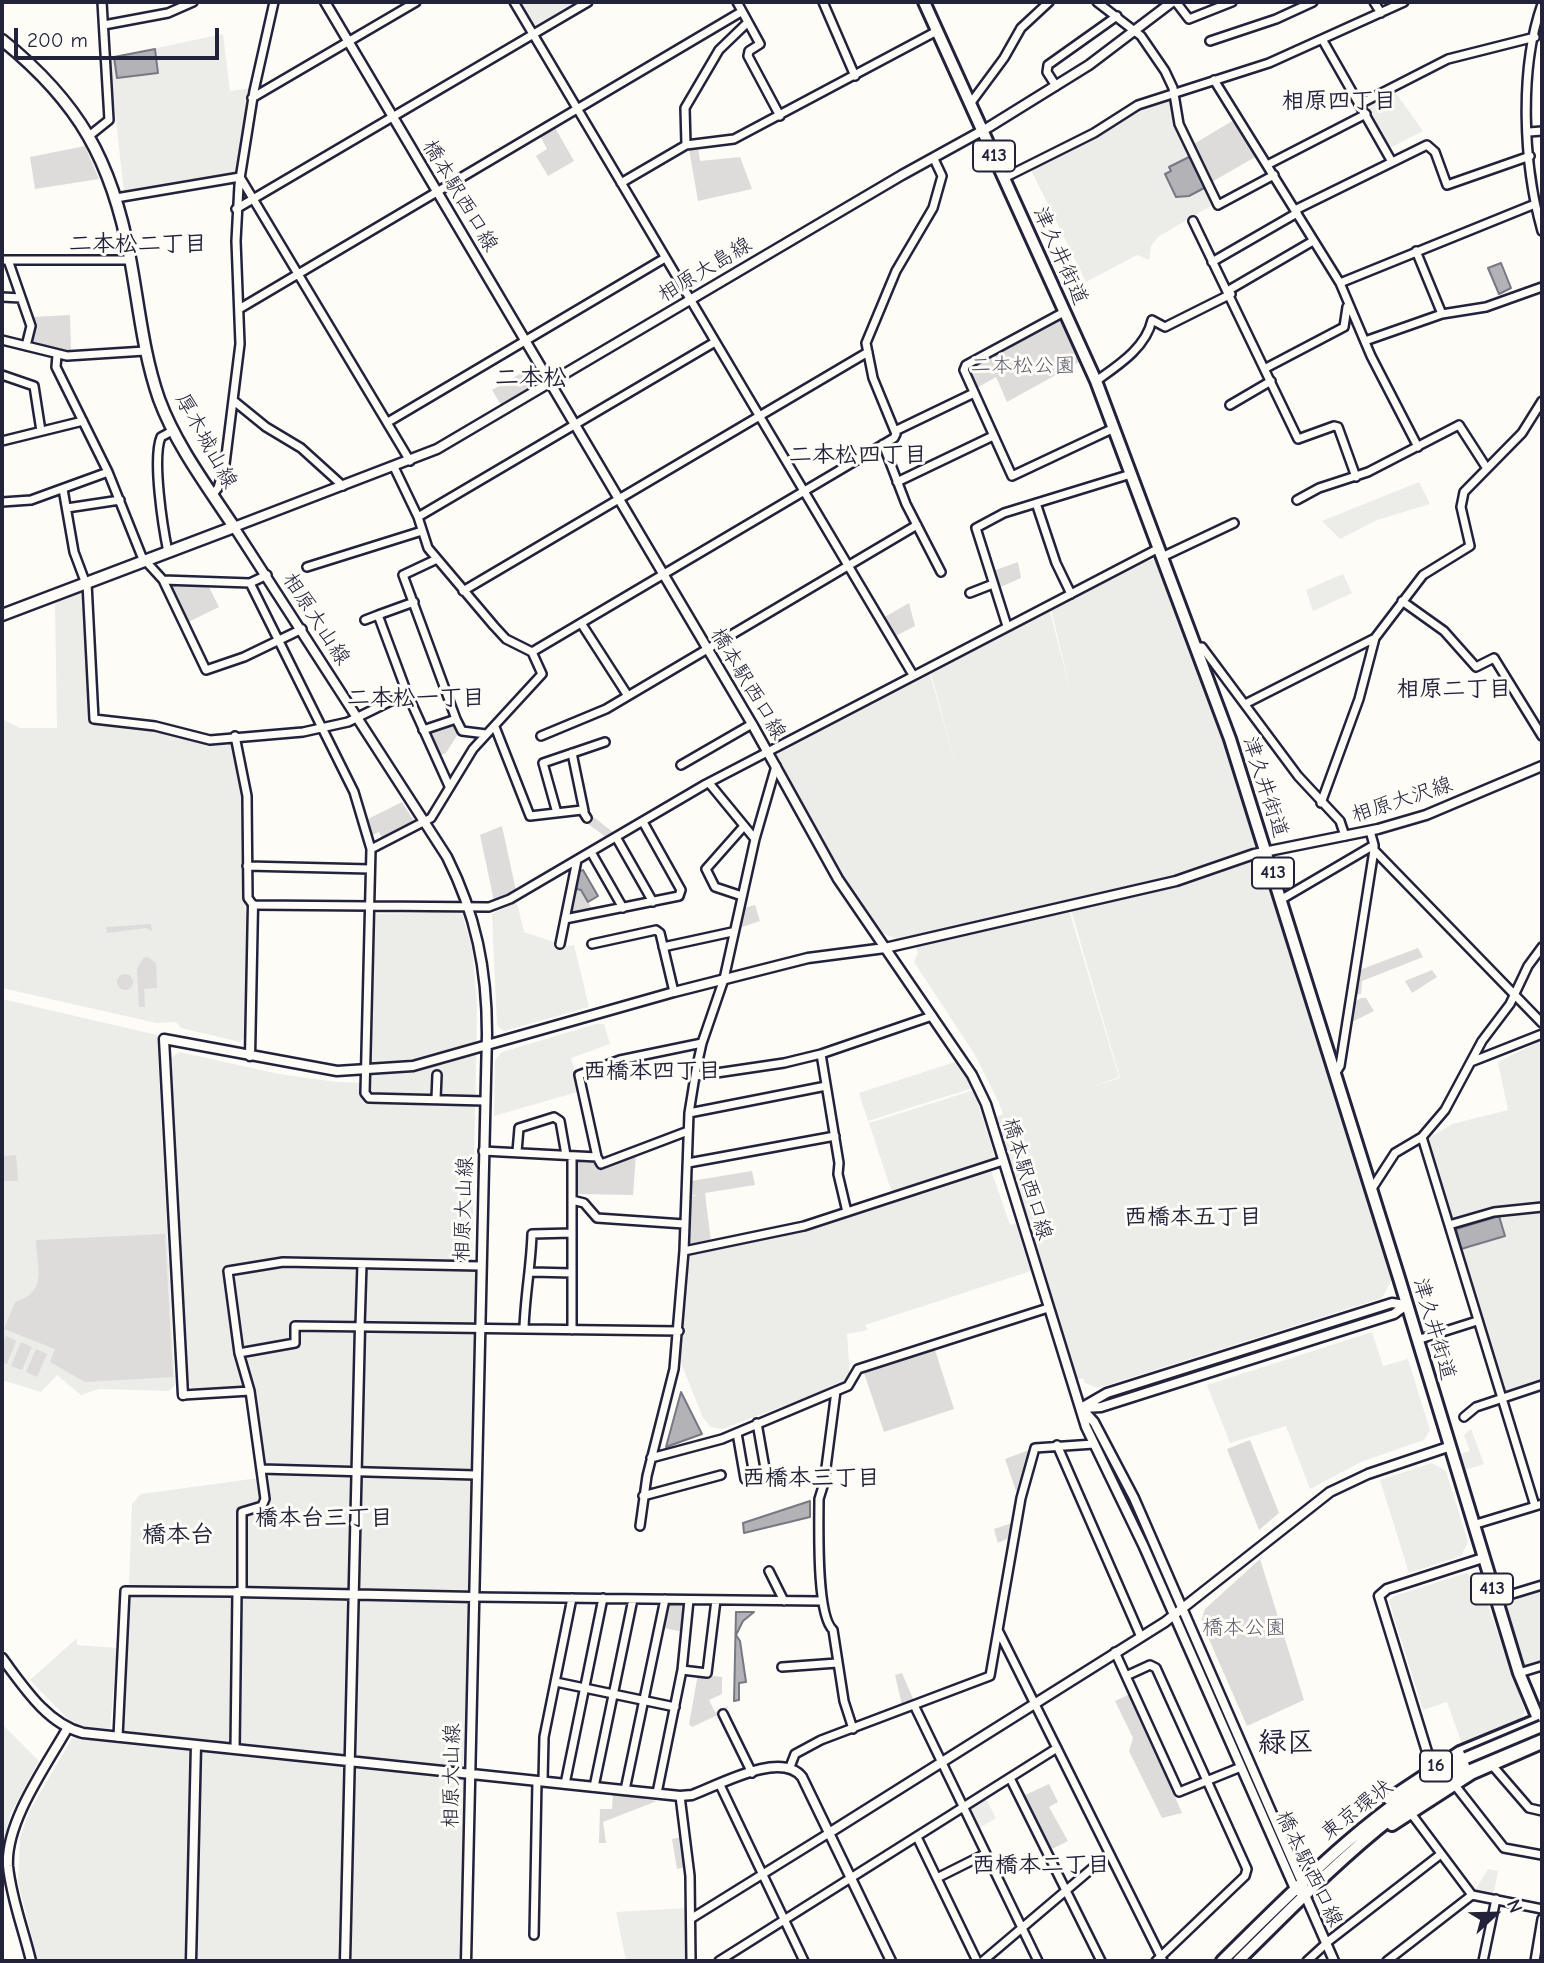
<!DOCTYPE html>
<html>
<head>
<meta charset="utf-8">
<style>
  body { margin:0 }
  #map { position:relative; width:1544px; height:1963px; overflow:hidden; background:#fdfcf7; font-family:"Comic Neue",sans-serif }
  canvas { display:block }
  .frame { position:absolute; inset:0; border:4px solid #22223b; pointer-events:none }
  .north { position:absolute; left:1460px; top:1879px; width:70px; height:70px; -webkit-text-stroke:5px #fdfcf7; paint-order:stroke; rotate:68deg; font-size:19px; font-weight:700; line-height:28px; text-align:center; color:#22223b }
  .north::after { content:''; display:block; margin:auto; width:24px; height:32px; background:#22223b; clip-path:polygon(50% 0,100% 100%,50% 72%,0 100%) }
  .scale { position:absolute; left:14px; top:28px; width:205px; height:32px; box-sizing:border-box; border:4px solid #22223b; border-top:0; padding-left:9px; font-size:21px; line-height:24px; white-space:nowrap; color:#22223b; -webkit-text-stroke:5px #fdfcf7; paint-order:stroke }
</style>
</head>
<body>
<div id="map">
<canvas width="1544" height="1963"></canvas>
<div class="frame"></div>
<div class="north">N</div>
<div class="scale">200 m</div>
</div>
<script>
const c = document.querySelector('canvas').getContext('2d');
c.lineJoin = 'round';
function fill(path, color) { c.fillStyle = color; c.fill(path, 'evenodd'); }
function strokePath(path, color, width, dash) { c.strokeStyle = color; c.lineWidth = width; c.lineCap = dash ? 'butt' : 'round'; c.setLineDash(dash || []); c.stroke(path); }
function label(font, color, halo, rows, align = 'center') {
  c.font = font + ' "Comic Neue","Klee One",sans-serif'; c.lineWidth = 6; c.setLineDash([]); c.textBaseline = 'middle'; c.strokeStyle = halo; c.fillStyle = color; for (const [text, x, y, turn = 0] of rows) {
    c.save(); c.translate(x, y); c.rotate((+turn || 0) * Math.PI / 180); c.textAlign = isNaN(turn) ? turn : align; if (halo) c.strokeText(text, 0, 0); c.fillText(text, 0, 0); c.restore();
  }
}
fill(new Path2D(`
  M514,2H588L533,34Z
  M223,34L230,91L253,88L248,96L250,102L238,174L124,192L109,58Z
  M1393,89L1423,131L1388,149L1363,105Z
  M1169,98L1212,205L1158,237L1151,246L1149,260L1137,255L1086,282L1031,170L1145,107Z
  M1419,482L1430,504L1377,520L1340,539L1322,521Z
  M1156,559L1225,743L1256,842L1254,848L1176,877L900,940L882,933L842,875L822,839L826,836L821,837L776,754L777,750L929,671L957,769L930,670L1049,608L1071,693L1051,609L1141,563Z
  M1343,574L1352,593L1313,611L1306,590Z
  M84,590L89,722L153,729L210,744L232,743L244,796L245,909L247,915L244,1038L240,1042L181,1028L176,1022L156,1023L2,988V719L20,728H57L55,603Z
  M1258,858L1262,860L1393,1277L1382,1298L1098,1388L1085,1383L1083,1378L1077,1380L996,1117L1003,1114L999,1103L975,1055L914,962L918,953L916,946L1069,910L1119,1077L1092,1087L1120,1078L1071,910L1178,885Z
  M516,899L524,932L557,943L555,948L574,945L589,1007L504,1031L497,1026L492,914Z
  M428,910H461L472,948L477,1004L472,1268L476,1273L461,1961H38L18,1882L20,1838L29,1812L72,1738L123,1743L132,1504L141,1494L266,1477L253,1386L192,1388L188,1384L171,1058L179,1052L279,1074L337,1082L368,1083L373,914L428,913Z
  M2,999L157,1035L175,1385L169,1391L99,1389L81,1395L57,1375L41,1392L2,1380Z
  M596,1024H604L610,1044L571,1058L581,1091L494,1116L495,1060L502,1052Z
  M1542,1040V1204L1508,1205L1454,1221L1444,1202L1429,1138L1452,1124L1508,1110L1498,1062Z
  M958,1061L973,1088L868,1121L859,1093Z
  M974,1090L995,1158L895,1192L891,1190L869,1123Z
  M991,1170L1010,1225L1016,1224L1031,1271L865,1325L868,1330L847,1334L850,1376L843,1384L722,1429L711,1427L703,1418L680,1360L688,1254L802,1230Z
  M1542,1210V1382L1507,1394L1503,1392L1455,1230L1488,1217Z
  M1372,1332L1383,1366L1408,1359L1430,1430L1424,1440L1363,1461L1310,1489L1286,1426L1230,1443L1207,1385Z
  M1471,1429L1484,1464L1465,1470L1460,1454L1470,1451L1464,1435Z
  M1432,1463L1446,1471L1468,1542L1461,1556L1409,1573L1380,1480Z
  M1466,1573L1479,1580L1525,1711L1520,1720L1462,1744L1447,1702L1423,1710L1389,1601L1394,1596Z
  M1542,1588V1663L1525,1668L1505,1599Z
  M77,1638V1645L117,1648L110,1729L84,1727L69,1720L30,1680Z
  M2,1724L39,1761L10,1815L2,1852Z
  M985,1797L996,1818L978,1829L968,1808Z
  M1488,1869L1498,1871L1493,1896L1474,1892Z
  M687,1908L686,1961H626L616,1912Z`), '#ecece9');
fill(new Path2D(`
  M1234,120L1257,156L1210,183L1192,145Z
  M553,124L574,161L548,176L536,156L547,149L538,132Z
  M85,146L99,179L35,189L30,157Z
  M698,147L700,161L740,157L752,189L698,201L689,149Z
  M70,315L71,353L32,345L34,327L32,317Z
  M1059,320L1062,321L1081,361L1007,402L996,377L977,388L970,368Z
  M534,366L542,381L501,405L492,390Z
  M1018,562L1021,578L998,588L993,571Z
  M176,581H206L219,607L184,624L166,587L176,586Z
  M909,603L915,626L894,637L883,618Z
  M453,723L458,734L446,753L439,756L429,734Z
  M402,802L416,824L383,841L379,832L371,836L366,820Z
  M591,815L614,833L606,837L588,824Z
  M502,826L516,891L494,901L480,835Z
  M572,888L581,890L595,914L565,919Z
  M755,905L760,921L739,928L744,908Z
  M151,924L152,931L146,928L107,933L106,927Z
  M1418,948L1423,957L1362,981L1361,994H1355L1357,971Z
  M148,957L156,963L157,988L144,989L145,1007H139L137,969L143,958Z
  M1432,970L1437,977L1412,993L1405,981Z
  M117 982a8 8 0 1 1 16 0a8 8 0 1 1-16 0Z
  M1361,998H1366L1374,1011L1350,1023L1353,1003Z
  M636,1154L633,1195L575,1194L576,1160L594,1161L597,1168Z
  M16,1155L18,1181H2V1156Z
  M752,1171L755,1185L705,1193L711,1242L685,1244L689,1197L699,1195L689,1196L691,1181Z
  M165,1234L173,1377L85,1382L50,1362L55,1349L4,1329L15,1302C48,1292 37,1269 36,1240Z
  M6,1336L16,1341L7,1364L2,1362V1345Z
  M21,1342L32,1347L22,1370L11,1366Z
  M934,1347L954,1409L884,1432L863,1370Z
  M36,1349L47,1354L37,1377L26,1372Z
  M1250,1440L1279,1513L1259,1530L1227,1449Z
  M1029,1450L1018,1491H1016L1005,1459Z
  M1015,1522L1013,1536L998,1543L994,1529Z
  M1260,1559L1304,1700L1247,1726L1201,1621L1205,1609Z
  M665,1599L689,1600L687,1633L660,1627Z
  M902,1673L914,1701L902,1705L895,1675Z
  M698,1674L722,1677V1694L709,1700L715,1712L728,1706L726,1711L692,1727L689,1724Z
  M1130,1694L1182,1813L1162,1818L1129,1751L1133,1738L1115,1701Z
  M1049,1784L1058,1802L1049,1807L1068,1841L1052,1849L1048,1848L1023,1796Z
  M613,1794L657,1801L603,1822L606,1843H599L600,1809H612Z
  M681,1837L685,1867L677,1869L672,1839Z`), '#dddcdb');
const water = new Path2D(`
  M155,49L158,73L117,78L114,57Z
  M1191,156L1206,187L1189,196L1176,197L1165,174L1171,171L1169,167Z
  M1501,263L1511,288L1499,294L1488,268Z
  M583,870L598,896L588,902L581,890L572,888L575,873Z
  M1499,1216L1505,1236L1461,1249L1456,1229Z
  M681,1392L702,1434L666,1447Z
  M810,1501V1517L744,1533L743,1523Z
  M736,1612H754L743,1621L736,1635L740,1641L746,1682L739,1683V1700L734,1701Z`);
fill(water, '#b2b2b7');
strokePath(water, '#787885', 2);
const minor = new Path2D(`
  M514,2L913,675
  M737,2L760,44L749,51L748,56L780,116
  M823,2L855,76
  M1097,2L1141,36L1165,71L1173,88L1179,124L1218,205L1274,175
  M1176,2L1189,19L1232,2
  M1374,2L1381,13
  M1542,4C1519,69 1523,164 1542,231
  M104,25L168,13L193,2
  M1322,39L1392,162
  M1210,41L1276,19L1313,2
  M1214,80L1340,283L1371,356L1418,447
  M1056,86L1047,72L1048,65L1117,16
  M252,98L416,2
  M970,104L1004,58L1021,28L1049,2
  M1360,104L1448,59L1535,37
  M1529,132L1542,131
  M89,136L109,120L102,2
  M686,145L685,108L719,50L747,23
  M1267,165L1366,114
  M1004,178L1094,133L1138,105L1269,63L1404,2
  M621,183L686,145L734,139L937,31
  M116,198L240,177L410,461
  M236,209L588,2
  M1295,210L1427,145L1435,152L1447,185L1530,156
  M1193,221L1298,439L1334,426L1338,427L1356,477
  M1416,251L1442,314
  M2,260H131
  M8,260L31,326L26,346
  M1212,262L1297,213
  M1340,283L1535,204
  M1229,290L1313,241
  M2,297L21,298
  M239,309L741,12
  M1064,312L966,365L964,370L1012,476L1114,428
  M2,340L67,356L145,351
  M1365,341L1442,314L1486,307L1542,287
  M57,355L56,367L108,472L142,557L163,580L250,583L267,575
  M1266,368L1344,327L1347,307
  M2,375L34,386L41,431
  M1096,381C1117,366 1146,348 1152,320L1165,327L1231,294
  M234,401L266,427L301,448L343,486
  M1230,405L1271,381
  M388,422L665,258
  M895,431L974,393
  M2,441L83,421
  M883,444L906,504L941,572
  M394,467L418,517L428,548L494,626L506,639L532,652L542,674L473,749L431,818L371,849L365,1093L369,1098L485,1101
  M897,482L993,436
  M63,489L74,552L86,584
  M213,494L218,488L225,464L240,344L236,241L239,185L254,91L274,2
  M1297,500L1319,488L1368,472L1459,425L1486,467
  M2,502L31,500L108,472
  M1036,503L1056,563L1071,594
  M67,508L120,500
  M418,517L715,342
  M168,552C163,528 152,459 161,437L174,430
  M1162,557L1234,523
  M307,567L422,531
  M163,580L206,670L244,657L302,629
  M87,583L94,719L155,726L210,740L303,732L348,722L407,693
  M250,583L354,792L371,849
  M463,591L868,352
  M970,593L993,584
  M1402,601L1444,631L1476,667L1494,658L1542,736
  M414,602L378,615L407,693L449,786
  M365,620L378,615
  M581,623L628,696
  M1007,626L976,528L1004,513L1131,474
  M1195,647H1202L1298,776L1340,821L1345,836
  M532,652L894,438L896,434L873,378L866,343L896,271L933,208L942,176L934,159
  M1245,704L1375,638
  M456,719L462,731L486,734
  M495,727L530,816L582,810L587,818
  M423,730L456,719L403,575L437,559
  M235,736L247,796L248,898L253,905L489,907L510,899L706,784L1159,548
  M541,736L606,709L917,525
  M572,753L584,811
  M681,765L752,724
  M709,783L755,839
  M1321,803L1359,699L1375,638L1423,575L1470,546L1461,507L1464,492L1522,433L1542,401
  M557,813L543,763L605,742
  M616,837L653,902
  M1374,845V850L1542,1023
  M591,852L623,908
  M247,866L370,869
  M742,896L715,887L706,869L744,826
  M1282,899L1374,845L1370,831
  M565,919L679,896L681,890L643,822
  M560,944L577,860
  M592,944L656,930L660,933L674,992
  M663,947L732,932
  M821,1054L839,1163L838,1174L847,1212
  M1471,1062L1542,1034
  M1335,1074L1340,1066L1374,850
  M696,1076L784,1063L821,1054L932,1016
  M436,1099L437,1075
  M689,1113L826,1086
  M483,1151L597,1157L601,1164L688,1131
  M517,1152L519,1128L554,1117L560,1121L566,1155
  M597,1157L579,1075L620,1060L702,1043
  M688,1163L835,1136
  M1371,1190L1395,1153L1422,1137
  M572,1200L584,1203L597,1218L684,1224
  M1449,1225L1494,1212L1542,1207
  M684,1251L689,1113L696,1070L702,1043L724,979L755,839L776,766
  M532,1272L572,1273
  M360,1327L362,1264
  M524,1328C525,1296 531,1266 532,1234L572,1233
  M572,1330V1156
  M1417,1340L1477,1321
  M239,1353L295,1343V1326L679,1331
  M836,1391L824,1483L819,1499C819,1525 816,1615 833,1630L844,1701L853,1729
  M183,1395L250,1391
  M1464,1417L1476,1407L1542,1385
  M737,1433L745,1479L766,1474L757,1423
  M1057,1445L1141,1637
  M651,1458L722,1439L848,1386L858,1369L1048,1308
  M261,1469L476,1475
  M643,1496L721,1475
  M1535,1506L1422,1137L1445,1110L1482,1041L1510,1004L1528,966L1542,947
  M1473,1525L1542,1504
  M640,1526L647,1476L674,1369L684,1251L804,1226L1003,1161
  M769,1571L784,1601
  M242,1592V1512L262,1506L265,1499L250,1391L239,1353L228,1271L283,1262L480,1266
  M474,1597L820,1601
  M1496,1599L1542,1585
  M998,1630L1163,1961
  M1115,1652L1179,1792L1241,1767
  M782,1667L837,1663
  M682,1670L707,1673L716,1600
  M1519,1673L1542,1666
  M1126,1676L1150,1665L1156,1668L1247,1869L1245,1876L1156,1961
  M556,1682L675,1707
  M914,1705L1038,1961
  M723,1714L752,1773
  M118,1737L125,1591L237,1592L235,1749
  M1491,1764L1529,1808L1542,1811
  M790,1767L795,1754L821,1740L990,1676L1021,1498L1035,1448L1094,1444
  M1010,1778L1101,1961
  M543,1781L544,1737L572,1598
  M565,1784L603,1598
  M1454,1784L1504,1848L1542,1855
  M720,1785L804,1961
  M594,1787L633,1599
  M625,1790L665,1599
  M657,1793L682,1670L689,1600
  M680,1796L690,1876L691,1961
  M1410,1812L1472,1895L1542,1909
  M917,1837L977,1961
  M937,1878L985,1854
  M692,1918L829,1833
  M534,1935L537,1781
  M719,1961L1057,1748
  M983,1961L1109,1854
  M1307,1961L1330,1940L1441,1854
  M1387,1961L1472,1895
  M1483,1961L1496,1899
  M1535,1961L1542,1919`);
const tertiary = new Path2D(`
  M325,2L752,724L838,879L972,1075L986,1104L1086,1427L1144,1547L1295,1889L1305,1895L1334,1961
  M250,1056L253,905
  M183,1395L164,1039L337,1071L413,1066L674,992L808,958L885,948L1176,881L1254,854L1378,829L1426,815L1542,766
  M1081,1408L1107,1393L1392,1303L1406,1305
  M1084,1408L1101,1407L1394,1314L1406,1305
  M1083,1410L1094,1422L1134,1498L1304,1887
  M237,1592L474,1597
  M2,1658C23,1686 47,1724 83,1733L680,1796L692,1795C719,1785 781,1750 802,1777L891,1961
  M1432,1768L1379,1596L1387,1589L1483,1558
  M829,1833L1165,1622L1330,1492L1368,1474L1448,1447
  M31,1961C24,1931 11,1898 8,1866C5,1823 46,1766 67,1729
  M191,1961L196,1745
  M345,1961L360,1327
  M466,1961L487,1034C487,969 476,915 447,857L234,527L437,449L902,175L989,127L1089,65L1172,2`);
const secondary = new Path2D(`
  M2,40C79,102 112,161 130,258C139,306 143,353 159,399C176,445 207,486 234,527L2,615`);
const trunk = new Path2D(`
  M924,2L1096,381L1230,739L1399,1278L1519,1673L1542,1728
  M1389,1799L1460,1752L1542,1718
  M1392,1825L1471,1774L1542,1743
  M1222,1961C1298,1886 1371,1810 1466,1758
  M1238,1961C1329,1872 1417,1775 1542,1735`);
strokePath(minor, '#22223b', 12);
strokePath(tertiary, '#22223b', 13);
strokePath(secondary, '#22223b', 15);
strokePath(trunk, '#22223b', 16);
strokePath(minor, '#fdfcf7', 7);
strokePath(tertiary, '#fdfcf7', 8);
strokePath(secondary, '#fdfcf7', 10);
strokePath(trunk, '#fdfcf7', 10);
const trunkBridge = new Path2D(`
  M1466,1758L1542,1726`);
strokePath(trunkBridge, '#22223b', 16, []);
strokePath(trunkBridge, '#fdfcf7', 10);
for (const [x, y, w] of [
  [994,156,42],
  [1273,873,42],
  [1492,1589,42],
  [1436,1766,32]
]) { const box = new Path2D(); box.roundRect(x - w / 2, y - 15.5, w, 31, 5); c.fillStyle = '#fdfcf7'; c.fill(box); strokePath(box, '#22223b', 2); }
label('bold 19px', '#22223b', null, [
  ["413",994,156],
  ["413",1273,873],
  ["413",1492,1589],
  ["16",1436,1766]
]);
label('21px', '#22223b', '#fdfcf7', [
  ["橋本駅西口線",460,196,59],
  ["津久井街道",1060,256,66],
  ["相原大島線",705,270,-31],
  ["厚木城山線",206,441,61],
  ["相原大山線",316,619,57],
  ["橋本駅西口線",748,684,59],
  ["津久井街道",1265,787,72],
  ["相原大沢線",1402,800,-18],
  ["橋本駅西口線",1027,1179,73],
  ["相原大山線",464,1209,-88],
  ["津久井街道",1434,1329,74],
  ["相原大山線",452,1776,-89],
  ["東京環状",1357,1810,-38],
  ["橋本駅西口線",1309,1869,64]
]);
label('21px', '#5a5a6b', '#fdfcf7', [
  ["二本松公園",1023,366],
  ["橋本公園",1244,1628]
]);
label('bold 23px', '#22223b', '#fdfcf7', [
  ["相原四丁目",1339,101],
  ["二本松二丁目",138,244],
  ["二本松四丁目",858,455],
  ["相原二丁目",1454,689],
  ["二本松一丁目",416,698],
  ["西橋本四丁目",652,1071],
  ["西橋本五丁目",1193,1217],
  ["西橋本三丁目",811,1478],
  ["橋本台三丁目",324,1518],
  ["西橋本二丁目",1041,1865]
]);
label('bold 24px', '#22223b', '#fdfcf7', [
  ["二本松",531,378],
  ["橋本台",178,1535]
]);
label('bold 28px', '#22223b', '#fdfcf7', [
  ["緑区",1286,1743]
]);
</script>
</body>
</html>
